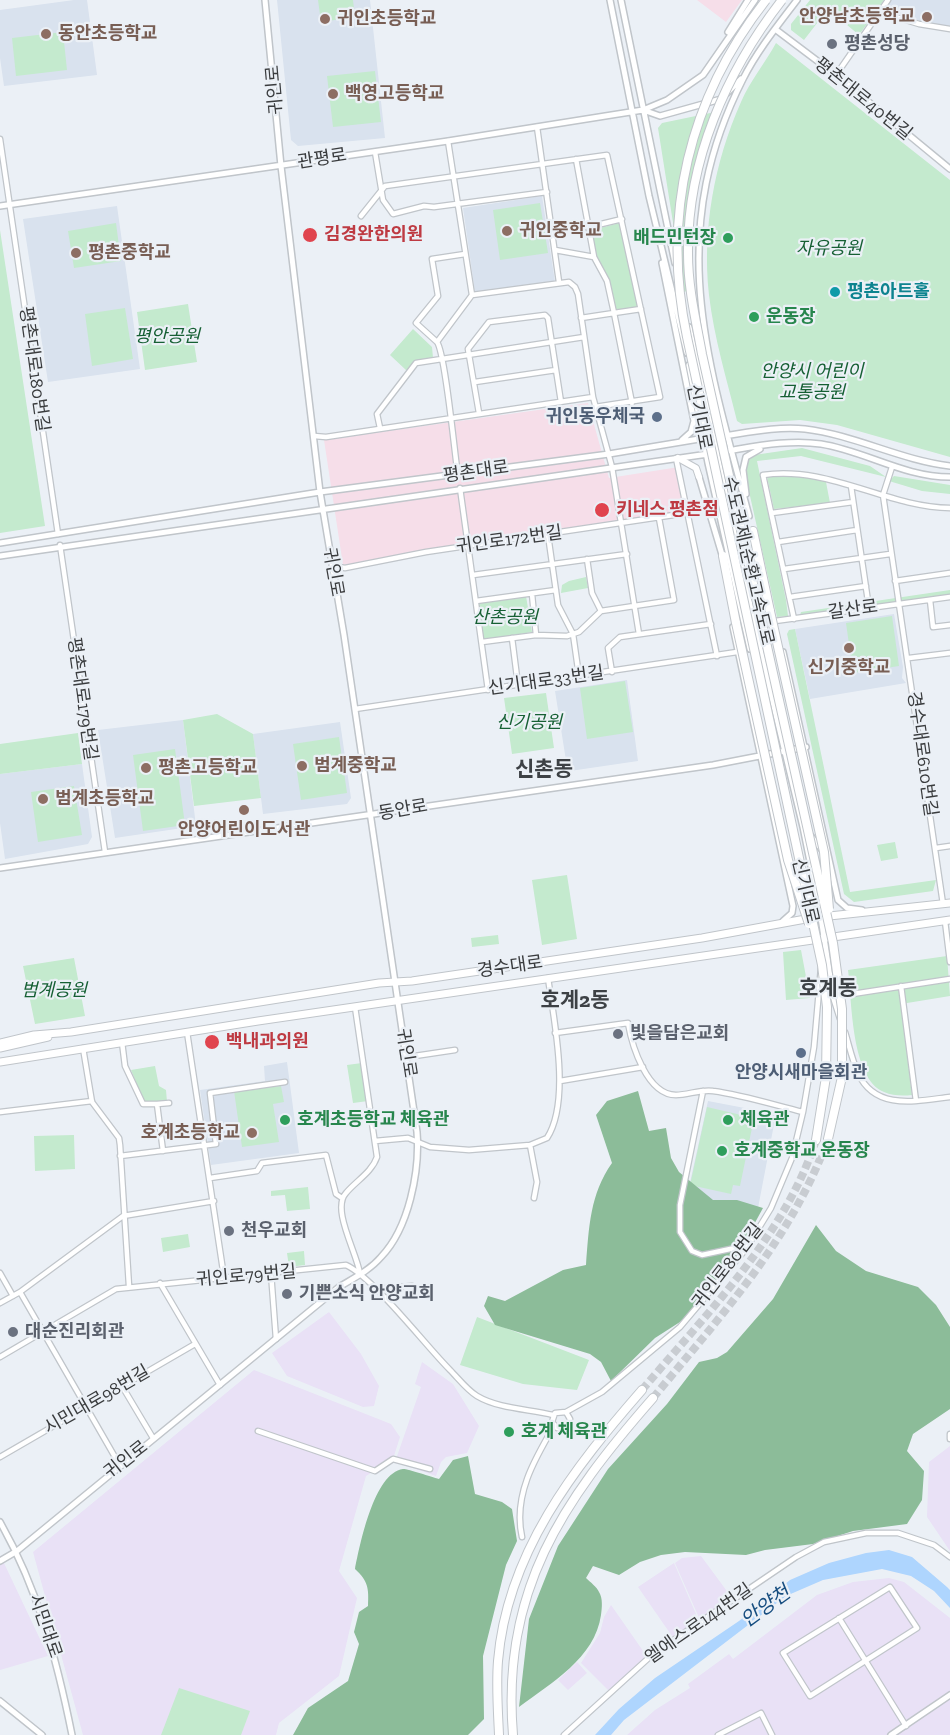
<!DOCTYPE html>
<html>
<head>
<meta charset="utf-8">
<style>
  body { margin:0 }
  canvas { display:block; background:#ebf0f6 }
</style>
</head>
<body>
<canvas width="950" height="1735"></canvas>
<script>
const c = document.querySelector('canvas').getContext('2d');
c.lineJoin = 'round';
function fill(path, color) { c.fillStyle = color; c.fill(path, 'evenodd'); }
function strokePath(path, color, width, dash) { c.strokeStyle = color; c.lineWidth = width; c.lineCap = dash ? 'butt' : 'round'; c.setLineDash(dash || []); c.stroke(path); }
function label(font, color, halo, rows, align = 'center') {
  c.font = font + ' "Zilla Slab","Noto Sans KR",serif'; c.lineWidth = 4.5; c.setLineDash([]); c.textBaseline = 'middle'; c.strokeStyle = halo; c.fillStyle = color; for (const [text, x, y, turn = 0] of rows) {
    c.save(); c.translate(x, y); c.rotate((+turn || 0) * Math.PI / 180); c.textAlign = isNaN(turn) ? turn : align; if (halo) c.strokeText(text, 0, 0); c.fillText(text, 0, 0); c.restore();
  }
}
fill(new Path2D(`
  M697,0H742L726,22Z
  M588,403L609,478L679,467L689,511L343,565L324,440Z`), '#f6dee9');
fill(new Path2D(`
  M329,1312L361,1354L379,1386L374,1406L363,1407L287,1376L272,1353Z
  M422,1362L453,1384L479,1426L467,1453L446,1457L441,1462L436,1476L395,1462L421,1387L415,1384Z
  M254,1370L391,1424L400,1437L393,1459L366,1476L339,1571L357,1598L339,1676L279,1723L276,1735H83L33,1552Z
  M950,1446V1551L927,1517L929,1462Z
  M701,1556L732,1598L700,1620L675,1563L682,1558Z
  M3,1561L48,1656L0,1670V1563Z
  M674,1563L699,1621L674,1639L638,1587Z
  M889,1578L904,1582L950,1618V1735H627L655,1710L690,1688L688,1684L729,1654L733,1659L817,1595L853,1582Z
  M611,1605L648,1658L610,1692L581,1663L600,1633L604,1617Z
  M577,1662L587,1673L568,1690L558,1680Z`), '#e9e1f6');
fill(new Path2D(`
  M74,0H87L97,75L4,86L0,58V10Z
  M277,0H370L385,138L298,146L291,140Z
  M891,0H950V27L920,22L888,12L886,8Z
  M542,196L555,282L475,292L463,208Z
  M117,206L140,369L48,382L23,219Z
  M894,614L903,667L902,678L906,683L810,699L795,629Z
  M627,680L638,761L570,771L567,767L555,691Z
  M183,720L196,826L115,838L98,730Z
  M340,722L351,798L347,804L263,814L253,734Z
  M82,764L92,837L88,844L5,859L0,823V774Z
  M287,1062L299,1153L211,1165L200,1090L265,1081L264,1066Z
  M708,1101L776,1114L758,1208L687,1196Z`), '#d9e2ee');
fill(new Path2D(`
  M318,0H353L355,17L321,22Z
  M810,0H884L859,35L828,9L804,40L791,30V24Z
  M63,32L67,70L16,76L12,38Z
  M776,43L950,180V457L837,425L800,420L742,424L737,421C727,380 714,338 709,295C702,229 714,163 741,102C750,81 765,63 776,43Z
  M375,71L381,122L333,127L327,76Z
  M715,112L696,175L689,290L684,292L658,128L662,123Z
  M540,203L548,253L500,260L493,210Z
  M116,223L121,261L74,268L68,231Z
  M620,223L639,308L616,311L609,280L595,257L592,230Z
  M0,230L45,526L0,533Z
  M188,304L197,362L145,370L137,312Z
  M125,308L133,359L92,366L85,314Z
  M413,329L432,347L433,358L414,361L407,371L390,355Z
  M802,448L870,466L886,477L801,456L757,461L786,600L788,616L777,617L744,469L747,459L754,455Z
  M780,475L811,477L826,482L830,503L774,509L767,477Z
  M894,476L950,485V494L922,491L889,481Z
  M586,577L588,588L561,593L562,585L569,581Z
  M950,590V595L802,617L800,615L801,612Z
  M526,596L532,632L484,640L478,603Z
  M892,616L899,666L853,673L846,623Z
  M795,629L850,892L936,880L933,891L854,902L844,894L787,634L789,630Z
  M625,681L633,732L587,739L580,688Z
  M546,693L554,748L512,754L504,698Z
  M217,714L253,734L261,798L194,806L183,720Z
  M78,733L82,764L0,774V744Z
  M339,737L347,793L301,800L293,744Z
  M175,749L185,825L143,831L133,755Z
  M74,786L82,835L38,842L31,792Z
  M895,842L898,858L881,861L877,845Z
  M567,875L577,939L542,945L532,880Z
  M498,935L499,944L472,947L471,938Z
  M801,950L810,998L786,1000L783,952Z
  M947,956L950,996L901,1004L912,1095C903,1096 893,1096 884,1092C851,1079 852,1001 848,970Z
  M74,958L85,1016L35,1024L23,966Z
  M362,1063L368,1101L353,1103L347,1065Z
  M155,1066L159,1086L166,1090L167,1102L145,1104L131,1070Z
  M281,1086L284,1102L273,1104L279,1142L242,1147L234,1091Z
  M707,1107L754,1118L740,1186L733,1185L731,1194L690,1185Z
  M74,1135L75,1169L35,1171L34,1136Z
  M308,1187L310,1209L287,1211L285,1195L271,1196V1191Z
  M188,1234L190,1247L163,1252L161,1238Z
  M304,1251L305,1265L289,1267L287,1253Z
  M477,1317L589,1360L577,1390L523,1384L460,1365Z
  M179,1688L250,1711L241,1735H161Z`), '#c4eace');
fill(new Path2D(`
  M638,1091L649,1131L666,1128L671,1158L679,1172L713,1200H737L763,1208L728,1272L701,1302L680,1322L655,1338L611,1381L601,1362L590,1354L495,1325L484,1306L488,1296L505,1301L563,1270L586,1265C589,1227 590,1194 612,1163L596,1115L607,1101Z
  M816,1225L836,1251L866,1271L918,1287L936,1305L950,1327V1409L913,1434L907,1451L924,1471L922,1500L907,1524L853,1531L813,1544L765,1550L746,1555L685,1552L661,1555L640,1562L619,1575L593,1566L586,1578C590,1582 597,1587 599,1592C603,1598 602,1608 601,1615C595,1658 551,1683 519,1707L529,1619L558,1546L608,1469L667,1404L699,1362L717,1358L727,1352L773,1299Z
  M468,1456L475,1494L502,1502L512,1509L517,1541L506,1565L483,1656L484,1719L468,1735H293L308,1708L348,1681L359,1644L354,1632L359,1612L368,1606C369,1588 368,1581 355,1569C360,1544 374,1473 403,1469C409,1469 431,1477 439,1479L453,1460Z`), '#8cbc99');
fill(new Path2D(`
  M889,1550L912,1557L947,1587L950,1590V1608L934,1591L911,1576L882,1569L823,1580L786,1596L624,1720L611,1735H595L619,1709L655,1678L739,1621L790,1580L829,1563L866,1553Z`), '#aed5fe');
strokePath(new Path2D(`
  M642,1390C706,1314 785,1236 816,1140
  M653,1398C721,1315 790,1242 828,1139`), '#c8ccd1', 8, [8, 4]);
const minor = new Path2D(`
  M879,12L919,24L950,29
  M836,75L888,0
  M537,127L559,282
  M0,139L58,534
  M448,141L472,295
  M375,152L383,200L393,214L424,206L434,207L547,192
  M576,159L594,257
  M361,216L385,186L607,155L660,397L595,407
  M589,227L622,219
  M555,250L594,257L607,281L614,313L641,309
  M581,318L614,313L632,403
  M437,342L416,323L438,296L432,259L465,254
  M475,382L556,370
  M593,397L612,467L639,634
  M479,413L468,349L489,322L545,315L548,318L561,402
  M380,428L377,414L416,363L584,337
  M314,436L326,437L593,397L578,294L575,287L569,282L472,295L437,342C445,353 454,447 457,468L458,475
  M676,458L717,656
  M892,467L883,495L943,904
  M851,486L869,608
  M460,488L488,690
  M772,513L853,502
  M548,535L558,605L573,634L579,676
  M778,542L857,530
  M60,545L105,852
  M587,559L592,593L601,611
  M332,566L345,568L426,552L687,513
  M784,569L890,554
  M473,575L627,554
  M895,581L950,573
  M532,594L536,635
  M790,597L866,586
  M930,600L933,627L950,625
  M476,601L556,590
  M794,619L763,475C828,465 886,507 950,508
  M775,621L950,597
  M512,638L518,685
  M482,642L536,635L567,636L579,632L601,611L674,600L659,518
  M909,658L950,653
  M612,672L608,648L620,637L711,624
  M355,709L737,652
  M936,848L950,846
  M945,921L950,962
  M901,986L916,1101
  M355,1007L377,1157C372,1172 356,1181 346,1193C331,1209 357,1253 360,1274
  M840,1019L833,997L950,979
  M187,1032L224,1277
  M845,1032C849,1045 852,1060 858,1073C875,1111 916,1101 950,1097
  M555,1033L628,1023C632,1046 647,1095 676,1095C688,1095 701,1089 713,1091C743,1095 774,1105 803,1112
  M122,1042L125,1066L143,1104H157L163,1151
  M83,1048L92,1102L119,1138L120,1145L129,1286
  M408,1057L455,1050
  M560,1081L643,1067
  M703,1091L680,1205V1232L692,1251L702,1255L749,1245
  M157,1104L169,1103
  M0,1112L92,1101
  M375,1141L408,1138L430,1147L469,1150L530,1145L547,1138C571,1101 554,1020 548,978
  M530,1145L537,1182L534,1198
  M120,1156L216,1144L210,1093L285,1082
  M210,1178L257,1171L262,1163L326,1155L336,1194L342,1198
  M0,1273L13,1296
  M271,1273L276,1339
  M160,1283L220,1385
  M375,1289L412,1286
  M20,1292L119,1464
  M0,1303L20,1292L123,1216L214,1201
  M0,1357L116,1289L346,1265C374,1278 425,1345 450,1370C458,1378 467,1390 477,1396C499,1409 529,1409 553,1415
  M122,1386L153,1438
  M566,1412L570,1419L569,1424L562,1429L557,1428L552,1422L555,1413L566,1412L602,1392L680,1327L746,1249L771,1208L792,1158L803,1112L814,1047L821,967
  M258,1431L375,1471L393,1459L430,1469
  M950,1434V1439
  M0,1457L195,1344
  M522,1537C513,1496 534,1460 554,1426
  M890,1587L917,1628L810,1696L783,1653Z
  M839,1618L906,1726
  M564,1735L653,1654L796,1557L824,1542L866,1533H898L934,1545L950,1557
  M718,1735L761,1713L772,1735`);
const tertiary = new Path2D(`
  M610,0L649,196L687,353
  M621,0L675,263
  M775,29L836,75L950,169
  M728,32L748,0
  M726,94L741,79
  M643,110L660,116L721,99
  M0,206L448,141L643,110L667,100L703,75L755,0
  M662,263L694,421L691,432L682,440
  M689,327L753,619L803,827L820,911L833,997
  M689,365L708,463L750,649
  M717,437C746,433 776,426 805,429C855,435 900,460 950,466
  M720,452C753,447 788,439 821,444C865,451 904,477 950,477
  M699,477L723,558
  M746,494L743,470L746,457L760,449
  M749,516C707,359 664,235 743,79C757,51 778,25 797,0
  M0,543L320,492L609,454L705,438
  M0,556L708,454
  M733,627L793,906L792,913L783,921
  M783,652L838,900L847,908L862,910
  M810,835L823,851
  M0,868L713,765L806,747
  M0,1522C38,1589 57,1660 72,1735
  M0,1561L17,1551L339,1287C354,1278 370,1270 381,1257C409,1228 420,1171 417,1132L344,635L320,492L281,166L265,0
  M0,1701L42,1735
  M891,1735L950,1695`);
const secondary = new Path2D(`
  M678,458L696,468L699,477`);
const primary = new Path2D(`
  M0,1043L34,1035L71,1032L379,983L412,981L702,938L811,918L950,903
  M0,1048L48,1037
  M0,1062L258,1021L950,920`);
const motorway = new Path2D(`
  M753,531L770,611
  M723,556L736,623
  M828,1139L842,1077
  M816,1140L826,1077
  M499,1735C498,1711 496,1686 498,1661C507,1553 574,1468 642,1390
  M513,1735C501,1591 562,1502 653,1398`);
strokePath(minor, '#c0c5ca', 7);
strokePath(tertiary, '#c0c5ca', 8);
strokePath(secondary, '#c0c5ca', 8);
strokePath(primary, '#c0c5ca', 9);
strokePath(motorway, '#c0c5ca', 10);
strokePath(minor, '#fff', 4.5);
strokePath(tertiary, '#fff', 5);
strokePath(secondary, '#fff', 6);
strokePath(primary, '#fff', 7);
strokePath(motorway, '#fff', 8);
const motorwayBridge = new Path2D(`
  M766,0C689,98 661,215 687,337L822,965L827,1007L826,1077
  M782,0C726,72 687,161 688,254C688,288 696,321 702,354L833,943L842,1009V1077
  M770,611L824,852L829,909
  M736,623L788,860L809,924`);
strokePath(motorwayBridge, '#c0c5ca', 10, []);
strokePath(motorwayBridge, '#fff', 8);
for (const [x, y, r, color] of [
  [927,17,6,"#8d6e63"],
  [325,19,6,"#8d6e63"],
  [46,34,6,"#8d6e63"],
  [832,44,6,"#6b7280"],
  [333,94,6,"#8d6e63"],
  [507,231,6,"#8d6e63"],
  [310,235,8,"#e0444e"],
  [728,238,6,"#2e9e5b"],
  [76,253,6,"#8d6e63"],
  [835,292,6,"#0f9aa8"],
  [754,317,6,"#2e9e5b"],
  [657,417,6,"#5c6f8a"],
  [602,510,8,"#e0444e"],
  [849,648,6,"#8d6e63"],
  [302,766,6,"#8d6e63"],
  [146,768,6,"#8d6e63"],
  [43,799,6,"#8d6e63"],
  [244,810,6,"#8d6e63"],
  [618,1034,6,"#6b7280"],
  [212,1042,8,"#e0444e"],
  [801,1053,6,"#5c6f8a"],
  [285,1120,6,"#2e9e5b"],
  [728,1120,6,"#2e9e5b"],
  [252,1133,6,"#8d6e63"],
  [722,1151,6,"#2e9e5b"],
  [229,1231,6,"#6b7280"],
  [287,1294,6,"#6b7280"],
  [13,1332,6,"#6b7280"],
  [509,1432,6,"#2e9e5b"]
]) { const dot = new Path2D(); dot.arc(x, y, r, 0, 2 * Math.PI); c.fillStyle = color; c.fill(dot); strokePath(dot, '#ebf0f6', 2); }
label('bold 18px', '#785e54', '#ebf0f6', [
  ["안양남초등학교",915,17,"right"],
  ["귀인초등학교",337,19],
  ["동안초등학교",58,34],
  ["백영고등학교",345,94],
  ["귀인중학교",519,231],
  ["평촌중학교",88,253],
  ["신기중학교",849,668,"center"],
  ["범계중학교",314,766],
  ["평촌고등학교",158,768],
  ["범계초등학교",55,799],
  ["안양어린이도서관",244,830,"center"],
  ["호계초등학교",240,1133,"right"]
], 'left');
label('bold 18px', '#5b616d', '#ebf0f6', [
  ["평촌성당",844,44],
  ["빛을담은교회",630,1034],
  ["천우교회",241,1231],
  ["기쁜소식 안양교회",299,1294],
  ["대순진리회관",25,1332]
], 'left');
label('18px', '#3a3c3e', '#ebf0f6', [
  ["귀인로",275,90,-95],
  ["평촌대로40번길",863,99,39],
  ["관평로",322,159,-9],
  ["평촌대로180번길",34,369,82],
  ["신기대로",699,417,79],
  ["평촌대로",476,472,-8],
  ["귀인로172번길",509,540,-8],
  ["수도권제1순환고속도로",748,561,77],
  ["귀인로",333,572,80],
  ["갈산로",853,610,-8],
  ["신기대로33번길",546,681,-8],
  ["평촌대로179번길",82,699,82],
  ["경수대로610번길",922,754,82],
  ["동안로",403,810,-10],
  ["신기대로",805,891,77],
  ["경수대로",510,967,-8],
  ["귀인로",406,1053,81],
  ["귀인로80번길",728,1266,-52],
  ["귀인로79번길",246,1276,-5],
  ["시민대로98번길",97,1400,-30],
  ["귀인로",126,1460,-38],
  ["엘에스로144번길",699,1624,-35],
  ["시민대로",45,1626,71]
]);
label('bold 18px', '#be3a42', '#ebf0f6', [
  ["김경완한의원",324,235],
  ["키네스 평촌점",616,510],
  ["백내과의원",226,1042]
], 'left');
label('bold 18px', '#27864d', '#ebf0f6', [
  ["배드민턴장",716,238,"right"],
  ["운동장",766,317],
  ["호계초등학교 체육관",297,1120],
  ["체육관",740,1120],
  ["호계중학교 운동장",734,1151],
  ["호계 체육관",521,1432]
], 'left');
label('italic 18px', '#166034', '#ebf0f6', [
  ["자유공원",829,249],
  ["평안공원",167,337],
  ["안양시 어린이",812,372],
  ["교통공원",812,393],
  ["산촌공원",505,618],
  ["신기공원",529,723],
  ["범계공원",54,991]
]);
label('bold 18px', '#0d838f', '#ebf0f6', [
  ["평촌아트홀",847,292]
], 'left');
label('bold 18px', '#4e5e75', '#ebf0f6', [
  ["귀인동우체국",645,417],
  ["안양시새마을회관",801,1073,"center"]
], 'right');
label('italic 20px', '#174e80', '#ebf0f6', [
  ["안양천",766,1607,-36]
]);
label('bold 21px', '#3d4145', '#ebf0f6', [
  ["신촌동",544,770],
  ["호계동",828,989],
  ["호계2동",575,1001]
]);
</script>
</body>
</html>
